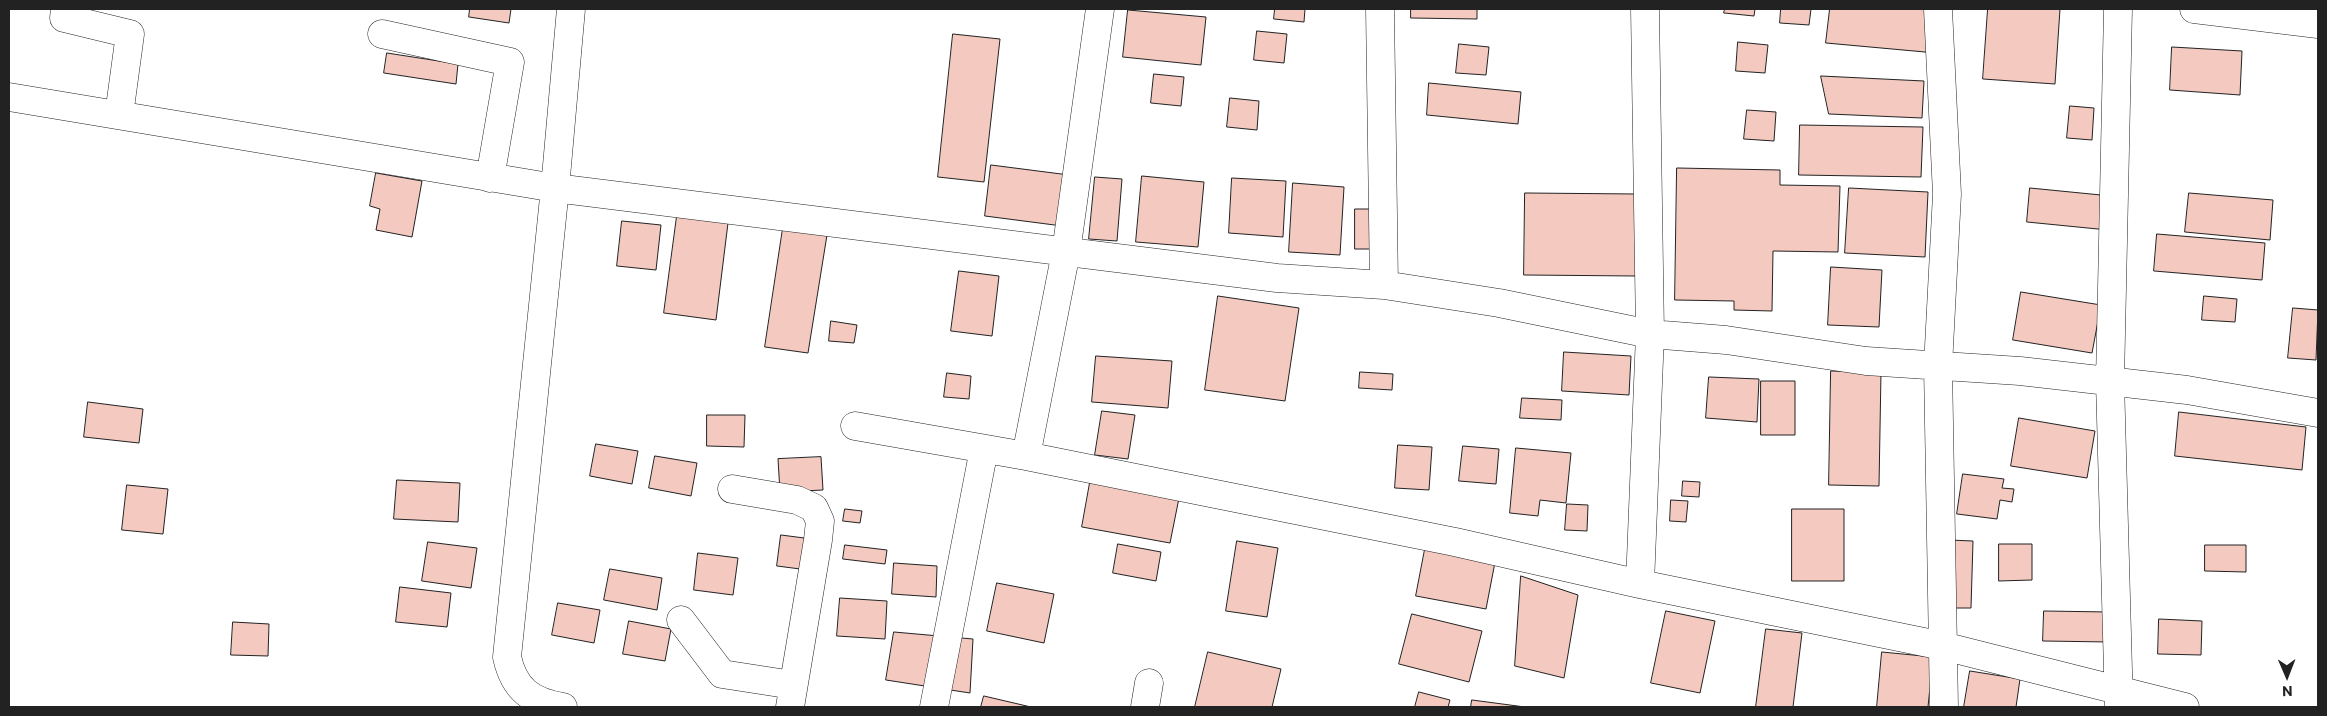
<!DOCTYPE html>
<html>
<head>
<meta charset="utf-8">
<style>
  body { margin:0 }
  #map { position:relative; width:2327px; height:716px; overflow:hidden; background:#fff; font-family:Commissioner,sans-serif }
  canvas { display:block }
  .frame { position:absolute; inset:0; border:10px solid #222; pointer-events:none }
  .north { position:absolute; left:2262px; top:651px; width:50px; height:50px; -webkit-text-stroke:4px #fff; paint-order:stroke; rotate:179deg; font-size:14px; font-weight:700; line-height:20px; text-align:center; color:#222 }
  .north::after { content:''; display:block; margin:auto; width:18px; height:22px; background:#222; clip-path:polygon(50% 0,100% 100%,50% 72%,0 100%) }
</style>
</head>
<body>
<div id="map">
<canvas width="2327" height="716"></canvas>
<div class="frame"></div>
<div class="north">N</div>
</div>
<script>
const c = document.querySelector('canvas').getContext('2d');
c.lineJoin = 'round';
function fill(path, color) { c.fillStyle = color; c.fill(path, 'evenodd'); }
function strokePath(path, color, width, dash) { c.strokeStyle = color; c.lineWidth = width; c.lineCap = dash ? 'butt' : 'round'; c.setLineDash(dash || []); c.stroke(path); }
const building = new Path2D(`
  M470,9H511L509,23L469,17Z
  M1275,9H1305L1304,22L1274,19Z
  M1411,9H1477V19L1411,18Z
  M1725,9H1755L1754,16L1724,13Z
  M1781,9H1811L1809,25L1780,23Z
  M1830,9H1951L1947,54L1826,43Z
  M1988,9H2060L2055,84L1983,79Z
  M1128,10L1206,17L1201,65L1123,57Z
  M1257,31L1287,34L1284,63L1254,60Z
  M953,34L1000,39L984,182L938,177Z
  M1738,42L1768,45L1765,73L1736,71Z
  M1459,44L1489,47L1486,75L1456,73Z
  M2172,47L2242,51L2240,95L2170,90Z
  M387,53L458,64L456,84L384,73Z
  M1154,74L1184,77L1181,106L1151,103Z
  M1821,76L1924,81L1922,118L1829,114Z
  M1429,83L1521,92L1518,124L1427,115Z
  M1230,98L1259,101L1257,130L1227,127Z
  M2070,106L2094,108L2092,140L2067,138Z
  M1747,110L1776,112L1774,141L1744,139Z
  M1800,125L1923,127L1921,177L1799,175Z
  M991,165L1077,176L1070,227L985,216Z
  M1677,168L1780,170V185L1840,186L1838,252L1773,251L1772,311L1734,310V301L1675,300Z
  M376,173L422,181L412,237L376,230L380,209L370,206Z
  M1142,176L1204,182L1198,247L1136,242Z
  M1095,177L1122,179L1117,241L1089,239Z
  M1232,178L1286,181L1283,237L1229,233Z
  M1293,183L1344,187L1340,255L1289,252Z
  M1849,188L1928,192L1925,257L1845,253Z
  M2030,188L2111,196L2108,230L2027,222Z
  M1525,193L1637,194L1636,276L1524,275Z
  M2189,193L2273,200L2270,240L2185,232Z
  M1355,209H1379V249H1355Z
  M677,216L728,223L716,320L664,313Z
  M622,221L661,225L656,270L617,266Z
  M783,228L827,235L808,353L765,347Z
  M2157,234L2265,243L2262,280L2154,271Z
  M1831,267L1882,270L1879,327L1828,325Z
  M959,271L999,276L992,336L951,331Z
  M2021,292L2101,305L2092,353L2013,340Z
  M1218,296L1299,308L1285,401L1205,390Z
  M2204,296L2237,299L2235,322L2202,320Z
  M2293,308L2318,310L2316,360L2288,358Z
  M831,321L857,325L854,343L829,341Z
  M1564,352L1631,356L1629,395L1562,391Z
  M1096,356L1172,361L1168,408L1092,402Z
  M1831,371L1881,372L1879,486L1829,485Z
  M1360,372L1393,374L1392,390L1359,388Z
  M947,373L971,376L969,399L944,397Z
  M1709,377L1759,379L1757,422L1706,418Z
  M1761,381H1795V435H1761Z
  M1522,398L1562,400L1561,420L1520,418Z
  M88,402L143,409L139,443L84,437Z
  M1102,411L1135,415L1128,459L1095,455Z
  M2179,412L2306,427L2302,470L2175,456Z
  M707,415H745L744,447L707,446Z
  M2019,418L2095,431L2087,478L2011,466Z
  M596,444L638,451L632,484L590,476Z
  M1398,445L1432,447L1429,490L1395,488Z
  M1463,446L1499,449L1496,484L1459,481Z
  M1516,448L1571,453L1566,503L1540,500L1538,516L1510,513Z
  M655,456L697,463L691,496L649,488Z
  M821,457L823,490L780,492L778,459Z
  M1963,474L2004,479L2002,488L2014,489L2012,502L2000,500L1997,519L1957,514Z
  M1091,477L1180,493L1170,543L1082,527Z
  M397,480L460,483L458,522L394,519Z
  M1683,481L1700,482L1699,497L1682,496Z
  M127,485L168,489L163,534L122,530Z
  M1671,500L1688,501L1686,522L1670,521Z
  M1567,504L1588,505L1587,531L1565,530Z
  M845,509L862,511L860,523L843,521Z
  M1792,509H1844V581H1792Z
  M781,535L812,539L808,570L777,566Z
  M1949,540L1973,541L1971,608H1948Z
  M1237,541L1278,548L1267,617L1226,611Z
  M428,542L477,548L471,588L422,581Z
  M1118,544L1161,552L1156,581L1113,573Z
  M1426,544L1496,557L1486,609L1416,596Z
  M1999,544H2032V580L1999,581Z
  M845,545L887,550L885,564L843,559Z
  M2205,545H2246V572L2205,571Z
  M698,553L738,558L733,595L694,590Z
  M894,563L937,566L936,597L892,594Z
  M610,569L662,578L657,610L604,600Z
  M1521,576L1578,595L1564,678L1515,666Z
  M997,583L1054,594L1044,643L987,631Z
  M400,587L451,593L447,627L396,622Z
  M840,598L887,601L885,639L837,636Z
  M558,603L600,610L594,643L552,635Z
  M1666,611L1715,621L1700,693L1651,683Z
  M2044,611L2109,612V642L2043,641Z
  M1412,614L1482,631L1469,682L1399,664Z
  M2159,619L2202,621L2201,655L2158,654Z
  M629,621L671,629L665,661L623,654Z
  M233,622L269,624L268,656L231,655Z
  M1766,629L1802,633L1793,707H1756Z
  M894,632L973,639L970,693L886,680Z
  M1208,652L1281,669L1272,707H1195Z
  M1882,652L1933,657L1928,707H1877Z
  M1970,671L2020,679L2016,707H1964Z
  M1419,692L1450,700L1448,707H1415Z
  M984,696L1031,707H981Z
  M1472,700L1525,707H1471Z`);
fill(building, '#f3c9c0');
strokePath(building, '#222', 1);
const street = new Path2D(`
  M65,9L64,18L130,34L119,115
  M1380,9L1384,285
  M1938,9L1947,194L1938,366L1944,707
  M2118,9L2110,381L2119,707
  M2194,9L2318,24
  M382,34L510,62L490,178
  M9,97L555,188L1277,278L1384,285L1499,303L1650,334L1726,340L1866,361L2020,371L2187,390L2318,413
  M855,426L1026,456L1455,542L1640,584L1943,646L2185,707
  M1026,456L1066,252L1100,9
  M732,489L797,500L814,508L820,521L818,540L790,707
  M1640,584L1650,334L1645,9
  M681,620L722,674L793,685
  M563,707C531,702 514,689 507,657L555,188L571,9
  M934,707L984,449
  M1145,707L1149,683`);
strokePath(street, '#222', 29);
strokePath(street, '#fff', 28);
</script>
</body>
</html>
